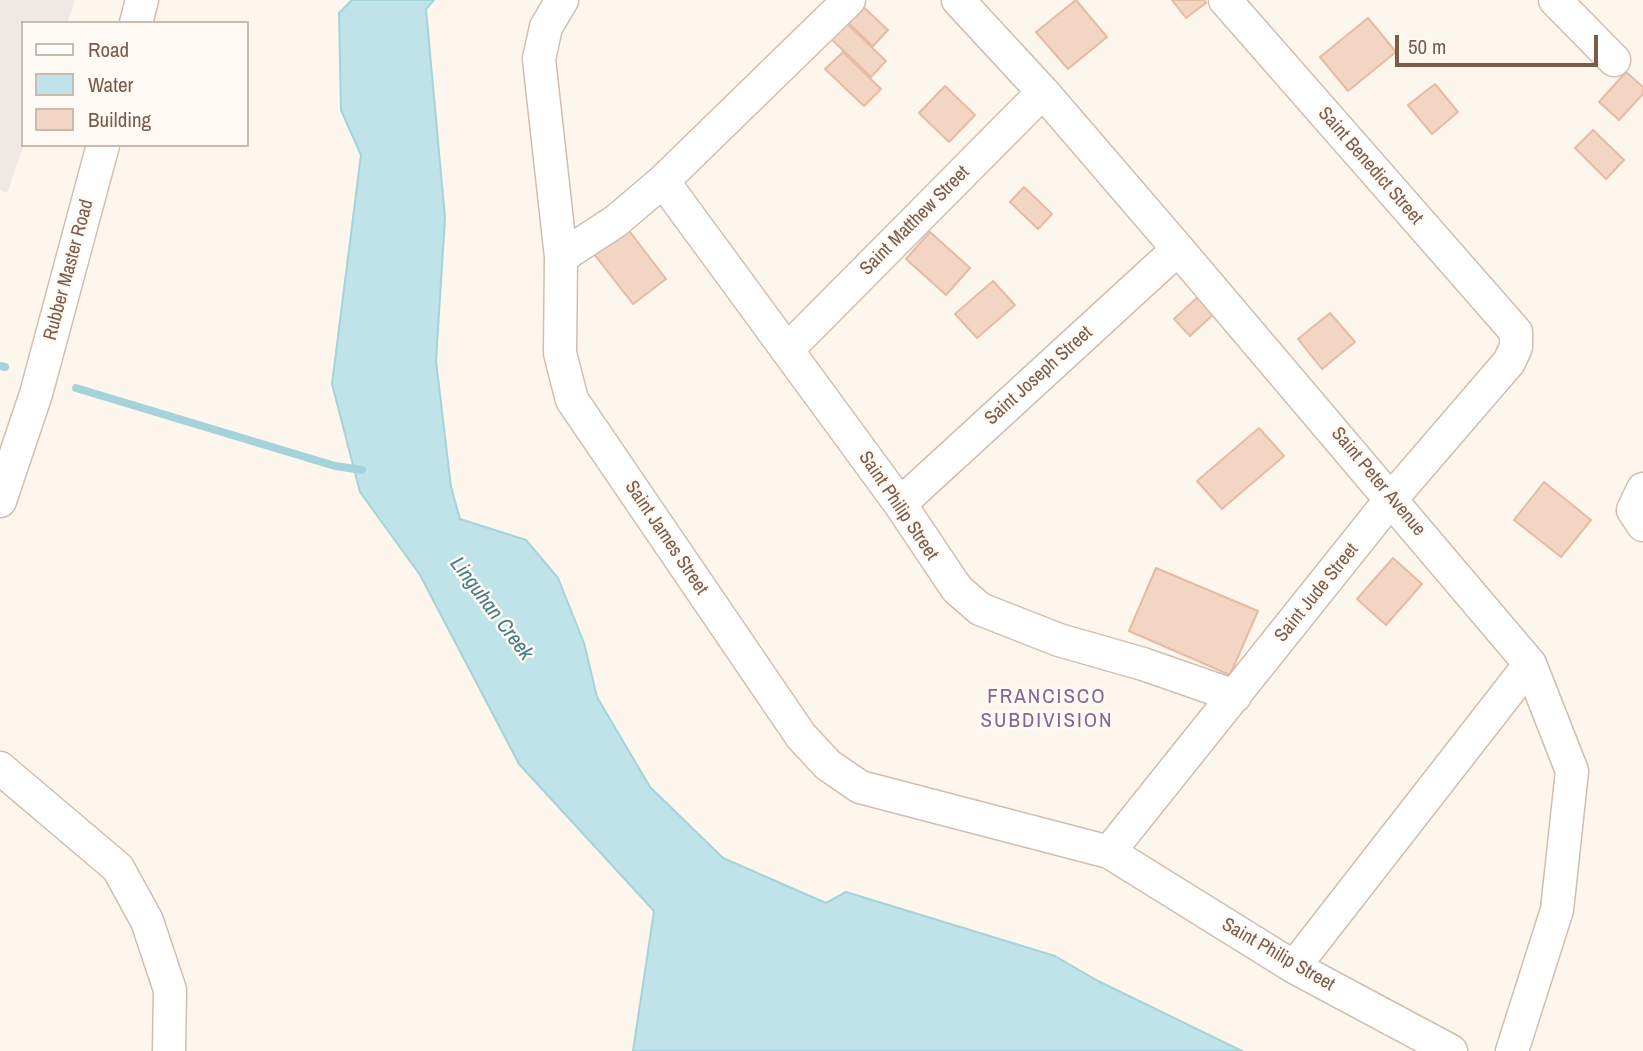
<!DOCTYPE html>
<html>
<head>
<meta charset="utf-8">
<style>
  body { margin:0 }
  #map { position:relative; width:1643px; height:1051px; overflow:hidden; background:#fdf6ec; font-family:"Archivo Narrow",sans-serif }
  canvas { display:block }
  .legend { position:absolute; left:21px; top:21px; width:228px; height:126px; box-sizing:border-box; background:#fffaf3; border:2px solid #cabbb1; margin:0; padding:9px 12px; list-style:none; font-size:21px; color:#7a5c4d }
  .legend li { display:flex; align-items:center; gap:14px; height:35px }
  .legend b { width:35px; border:2px solid #cabbb1 }
  .scale { position:absolute; left:1395px; top:35px; width:203px; height:32px; box-sizing:border-box; border:4px solid #7a5c4d; border-top:0; padding-left:9px; font-size:21px; line-height:24px; white-space:nowrap; color:#7a5c4d; -webkit-text-stroke:5px #fffaf3; paint-order:stroke }
</style>
</head>
<body>
<div id="map">
<canvas width="1643" height="1051"></canvas>
<ul class="legend">
<li><b style="height:9px;background:#fff"></b>Road</li>
<li><b style="height:19px;background:#bfe3e8"></b>Water</li>
<li><b style="height:19px;background:#f3d5c3"></b>Building</li>
</ul>
<div class="scale">50 m</div>
</div>
<script>
const c = document.querySelector('canvas').getContext('2d');
c.lineJoin = 'round';
function fill(path, color) { c.fillStyle = color; c.fill(path, 'evenodd'); }
function strokePath(path, color, width, dash) { c.strokeStyle = color; c.lineWidth = width; c.lineCap = dash ? 'butt' : 'round'; c.setLineDash(dash || []); c.stroke(path); }
function label(font, color, halo, rows, align = 'center') {
  c.font = font + ' "Archivo Narrow",sans-serif'; c.lineWidth = 5; c.setLineDash([]); c.textBaseline = 'middle'; c.strokeStyle = halo; c.fillStyle = color; for (const [text, x, y, turn = 0] of rows) {
    c.save(); c.translate(x, y); c.rotate((+turn || 0) * Math.PI / 180); c.textAlign = isNaN(turn) ? turn : align; if (halo) c.strokeText(text, 0, 0); c.fillText(text, 0, 0); c.restore();
  }
}
fill(new Path2D(`
  M0,0H75L67,23H23L24,145L7,193L0,190Z`), '#efe9e4');
const water = new Path2D(`
  M352,0H434L426,9L445,218L436,361L451,487L460,519L526,540L558,578L584,643L597,697L650,787L723,858L826,903L846,892L1055,956L1098,981L1242,1051H633L654,911L519,764L420,575L360,492L332,384L361,155L341,110L339,13Z`);
fill(water, '#bfe3e8');
strokePath(water, '#a5d3da', 2);
strokePath(new Path2D(`
  M0,366L5,367
  M76,388L335,466L362,470`), '#a5d3da', 8);
const building = new Path2D(`
  M1076,0L1107,37L1068,69L1036,32Z
  M1172,0H1204L1206,3L1186,18Z
  M858,2L888,30L873,46L844,19Z
  M1368,18L1396,52L1348,91L1320,57Z
  M842,19L886,61L871,77L827,35Z
  M843,52L881,89L864,106L825,69Z
  M1626,72L1643,87V94L1619,120L1599,102Z
  M1435,84L1458,112L1432,134L1408,105Z
  M945,86L975,115L949,142L919,113Z
  M1593,130L1624,160L1606,179L1575,148Z
  M1024,187L1052,214L1038,229L1010,202Z
  M627,228L666,279L633,304L594,254Z
  M930,232L970,268L946,295L906,259Z
  M993,281L1015,305L977,338L955,314Z
  M1200,295L1216,312L1190,336L1174,319Z
  M1330,313L1355,342L1322,369L1298,339Z
  M1259,428L1284,456L1222,509L1197,481Z
  M1544,482L1591,520L1561,557L1514,520Z
  M1393,558L1422,584L1386,625L1357,599Z
  M1156,568L1258,611L1230,675L1129,631Z`);
fill(building, '#f3d5c3');
strokePath(building, '#e6bba3', 2);
const minor = new Path2D(`
  M562,0L546,27L539,59L561,257L560,353L572,400L801,736L828,765L860,787L1109,852L1294,967L1451,1051
  M958,0L1043,92L1178,249L1530,664L1572,771L1557,910L1512,1051
  M1555,0L1614,60
  M136,23L142,0
  M663,181L900,504L957,589L980,609L1059,640L1143,664L1235,696
  M561,257L616,221L663,181L849,0
  M787,350L1043,92
  M1643,489L1633,510L1643,525
  M0,501L36,394L103,145
  M900,504L1178,249
  M0,768L118,868L147,921L170,990L169,1051
  M1109,852L1392,498L1509,362L1516,347V332L1225,0
  M1294,967L1530,664`);
strokePath(minor, '#d1beb0', 35);
strokePath(minor, '#fff', 32);
label('19px', '#7a5c4d', '#fffaf3', [
  ["Saint Benedict Street",1370,166,49],
  ["Saint Matthew Street",915,221,-45],
  ["Rubber Master Road",69,270,-75],
  ["Saint Joseph Street",1039,376,-42],
  ["Saint Peter Avenue",1378,482,50],
  ["Saint Philip Street",898,506,56],
  ["Saint James Street",666,538,56],
  ["Saint Jude Street",1317,593,-51],
  ["Saint Philip Street",1278,955,30]
]);
label('italic 21px', '#437c86', '#fffaf3', [
  ["Linguhan Creek",491,609,53]
]);
c.letterSpacing = '2px';
label('21px', '#846695', '#fffaf3', [
  ["FRANCISCO",1047,697],
  ["SUBDIVISION",1047,721]
]);
c.letterSpacing = '0px';
</script>
</body>
</html>
